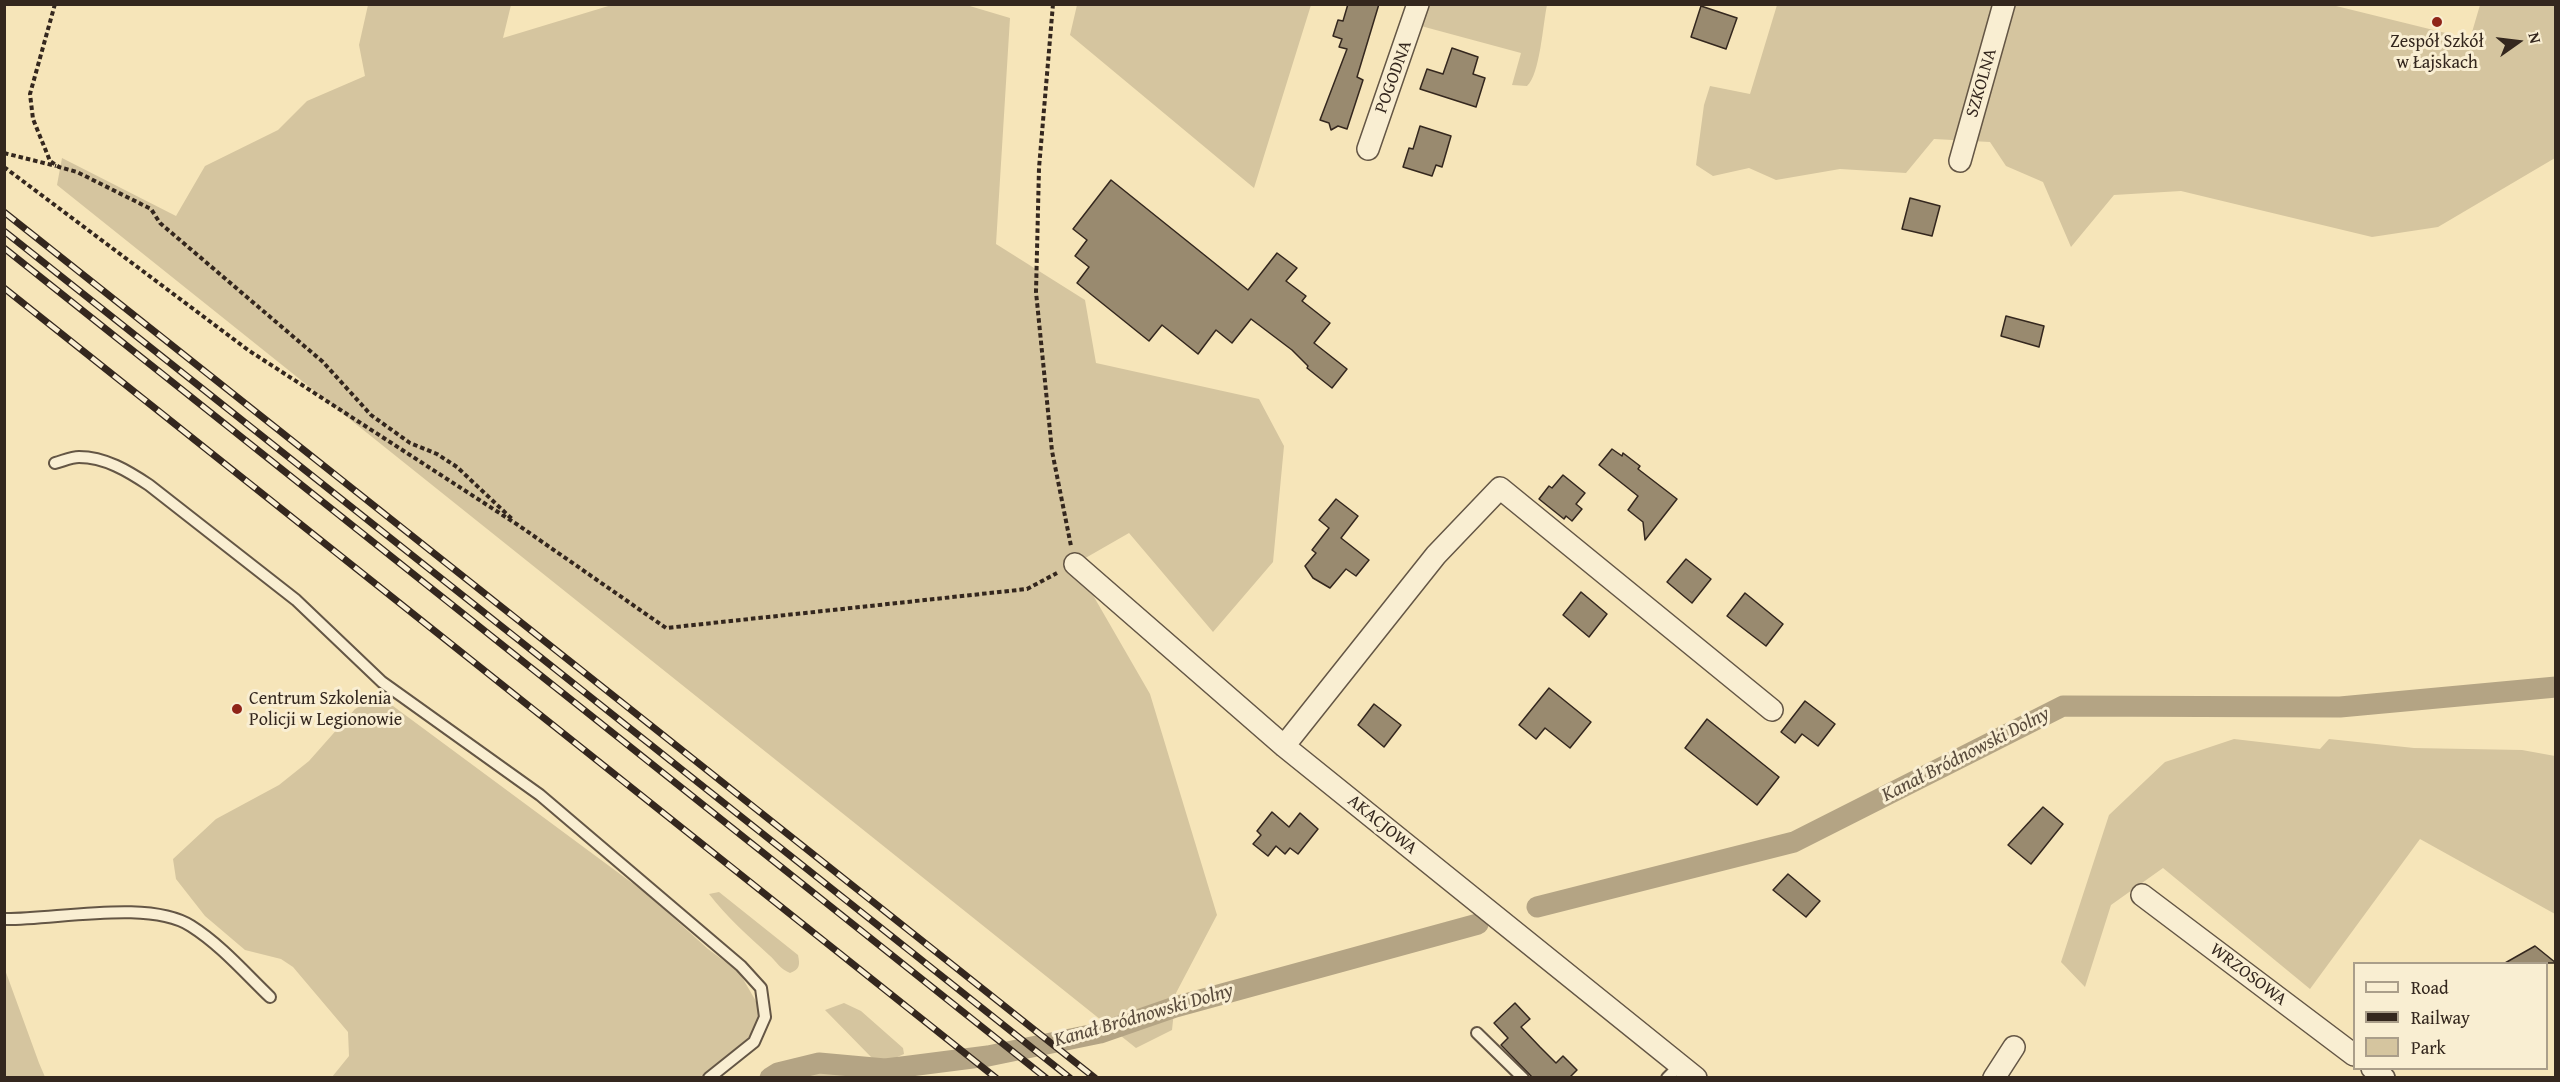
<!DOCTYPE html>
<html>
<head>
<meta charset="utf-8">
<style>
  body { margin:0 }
  #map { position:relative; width:2560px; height:1082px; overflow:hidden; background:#f6e5b9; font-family:"Gentium Book Plus",serif }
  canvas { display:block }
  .frame { position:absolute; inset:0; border:6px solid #34271e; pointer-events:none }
  .legend { position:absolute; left:2353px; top:962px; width:195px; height:108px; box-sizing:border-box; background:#f9eed2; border:2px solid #aa9e8a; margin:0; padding:8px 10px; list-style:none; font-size:18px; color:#34271e }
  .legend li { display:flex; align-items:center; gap:12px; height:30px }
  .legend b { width:30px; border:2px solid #aa9e8a }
  .north { position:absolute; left:2488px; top:12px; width:60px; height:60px; -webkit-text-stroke:4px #f9eed2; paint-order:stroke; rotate:76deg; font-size:16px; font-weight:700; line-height:24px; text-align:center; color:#34271e }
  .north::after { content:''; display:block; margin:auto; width:21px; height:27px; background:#34271e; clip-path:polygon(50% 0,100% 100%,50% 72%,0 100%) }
</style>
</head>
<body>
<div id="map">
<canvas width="2560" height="1082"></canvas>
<div class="frame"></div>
<ul class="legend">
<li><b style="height:8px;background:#f9eed2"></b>Road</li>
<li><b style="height:8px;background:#34271e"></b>Railway</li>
<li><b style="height:16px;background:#d5c59f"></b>Park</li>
</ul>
<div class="north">N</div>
</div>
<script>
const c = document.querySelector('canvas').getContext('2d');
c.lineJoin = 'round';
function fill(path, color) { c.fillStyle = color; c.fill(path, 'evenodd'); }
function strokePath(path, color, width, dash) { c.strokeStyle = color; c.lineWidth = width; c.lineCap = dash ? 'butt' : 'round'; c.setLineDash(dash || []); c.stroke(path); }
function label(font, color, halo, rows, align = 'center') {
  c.font = font + ' "Gentium Book Plus",serif'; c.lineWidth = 6; c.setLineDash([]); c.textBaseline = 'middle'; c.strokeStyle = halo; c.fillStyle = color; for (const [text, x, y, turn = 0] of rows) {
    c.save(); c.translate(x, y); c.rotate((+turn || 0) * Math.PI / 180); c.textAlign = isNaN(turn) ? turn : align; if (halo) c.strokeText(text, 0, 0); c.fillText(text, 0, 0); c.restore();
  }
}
fill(new Path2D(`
  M615,4H963L1010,18L996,244L1085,300L1096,363L1259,399L1284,446L1273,562L1213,632L1129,533L1075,564L1150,694L1217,915L1176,993L1172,1030L1136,1048L57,185L62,158L176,216L205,166L278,130L307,101L365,76L359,45L368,5H511L503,38Z
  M2328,4L2470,39L2480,5H2555V158L2438,227L2372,237L2181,191L2114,195L2071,247L2043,182L2006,166L1990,142L1934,139L1906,173L1840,169L1776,180L1749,168L1713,176L1696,165L1704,105L1710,86L1750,94L1777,5Z
  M1077,5H1311L1254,188L1070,35Z
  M1427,5H1547C1543,23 1540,75 1527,86L1512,85L1521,53L1421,26Z
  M373,699L393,706L647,894L708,949L739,972L757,1003L759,1021L755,1034L700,1077H332L349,1056L348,1032L293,967L281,959L245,950L205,916L176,879L173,859L216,819L279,785L309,761L355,709Z
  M2234,739L2320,749L2329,739L2414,748L2522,750L2555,756V914L2420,839L2310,989L2163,868L2111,905L2085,987L2061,962L2109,815L2165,762Z
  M719,892L798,955C800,965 800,969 790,973C780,969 777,962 769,955C747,935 727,917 709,894Z
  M4,967L39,1063L45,1077H5Z
  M844,1003L861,1011L903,1048L904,1054L888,1061L873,1059L825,1010Z
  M834,1071L876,1075L879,1077H794L811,1072Z`), '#d5c59f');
strokePath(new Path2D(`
  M1537,907L1794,842L2063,706L2340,707L2556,687
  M770,1078L778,1073L819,1063L885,1069L910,1066L988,1056L1100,1033L1175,1007L1478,924`), '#b4a484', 21);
const building = new Path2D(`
  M1348,4H1379L1357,77L1363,80L1347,129L1338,126L1331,130L1329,123L1320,120L1347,49L1339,47L1342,39L1333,36L1338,20L1343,21Z
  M1701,6L1737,18L1726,49L1691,37Z
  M1452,48L1478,57L1473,74L1485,78L1476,107L1420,89L1427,69L1443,74Z
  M1420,126L1451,136L1442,167L1436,165L1432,176L1403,167L1409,148L1413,149Z
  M1111,180L1248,290L1277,253L1297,268L1286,281L1306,296L1302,301L1330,323L1314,343L1347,369L1332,388L1307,368L1308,366L1292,350L1251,319L1232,343L1216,330L1198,354L1162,325L1149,341L1077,283L1089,267L1075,256L1087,240L1073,229Z
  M1910,198L1940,206L1932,236L1902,229Z
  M2006,316L2044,326L2039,347L2001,336Z
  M1612,449L1622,456L1623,453L1640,466L1638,469L1677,499L1645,540L1643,522L1628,510L1638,496L1599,465Z
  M1563,475L1585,493L1576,504L1582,509L1572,521L1566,516L1564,519L1539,499L1549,486L1552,488Z
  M1336,499L1358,516L1341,538L1369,560L1356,576L1346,569L1330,588L1313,578L1305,566L1316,553L1312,550L1329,528L1319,520Z
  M1686,559L1711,579L1692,603L1667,582Z
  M1581,592L1607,614L1589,637L1563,615Z
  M1745,593L1783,624L1766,646L1727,616Z
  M1549,688L1591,722L1570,748L1545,728L1536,739L1519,725Z
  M1805,701L1835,724L1818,746L1802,734L1795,743L1781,732Z
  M1374,704L1401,725L1384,747L1358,725Z
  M1707,719L1779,777L1757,805L1685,748Z
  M2043,807L2063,824L2031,864L2008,845Z
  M1272,812L1289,827L1300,813L1318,829L1298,854L1290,848L1285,854L1276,846L1268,856L1253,844L1261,835L1257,831Z
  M1788,874L1820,901L1806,917L1773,890Z
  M2535,946L2556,963H2505Z
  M1515,1003L1530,1019L1521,1027L1540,1047L1556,1063L1563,1056L1577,1070L1570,1077H1532L1501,1045L1508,1038L1494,1023Z`);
fill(building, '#998a6f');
strokePath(building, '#34271e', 1.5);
const lane = new Path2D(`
  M55,463C63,461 71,457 79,457C105,457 128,471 149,485L296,600L382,682L540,795L741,966L761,988L765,1017L754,1042L709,1078
  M4,919C54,920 149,899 191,926C221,945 245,973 270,997
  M1477,1033L1523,1078
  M1667,1078L1680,1065`);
const street = new Path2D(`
  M1368,149L1418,4
  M1960,161L2004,4
  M1075,564L1284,746L1696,1078
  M1284,746L1436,555L1500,488L1772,710
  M2142,895L2354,1055
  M2372,1068L2384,1078
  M1994,1078L2014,1047`);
strokePath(lane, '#645645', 14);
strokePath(street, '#645645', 24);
strokePath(new Path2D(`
  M55,4L30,94L33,119L50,161L59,167L77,172L151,209L160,223L323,362L371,415L410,443L437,454L457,467L512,519
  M1053,4L1039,168L1036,292L1052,451L1071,546
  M4,153L56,166
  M4,167L248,350L518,525L666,628L1027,589L1057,573`), '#34271e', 4, [4.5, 3]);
strokePath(lane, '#f9eed2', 10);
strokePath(street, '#f9eed2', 21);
const rail = new Path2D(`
  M4,212L1095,1078
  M4,231L1070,1078
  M4,248L1046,1078
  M4,288L996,1078`);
strokePath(rail, '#34271e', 7);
strokePath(rail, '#f9eed2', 4.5, [14]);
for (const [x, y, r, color] of [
  [2437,22,6,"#8f2418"],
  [237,709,6,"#8f2418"]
]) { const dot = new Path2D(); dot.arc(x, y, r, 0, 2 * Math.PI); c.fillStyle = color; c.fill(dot); strokePath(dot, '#f9eed2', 2); }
label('18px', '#34271e', '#f9eed2', [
  ["Zespół Szkół",2437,42],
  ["w Łajskach",2437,63],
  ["Centrum Szkolenia",249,699,"left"],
  ["Policji w Legionowie",249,720,"left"]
]);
label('18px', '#34271e', '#f9eed2', [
  ["POGODNA",1394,77,-70],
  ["SZKOLNA",1982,83,-74],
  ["AKACJOWA",1382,825,39],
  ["WRZOSOWA",2248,975,37]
]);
label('italic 20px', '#5a4c3d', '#f9eed2', [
  ["Kanał Bródnowski Dolny",1966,755,-27],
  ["Kanał Bródnowski Dolny",1144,1016,-16]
]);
</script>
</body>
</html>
